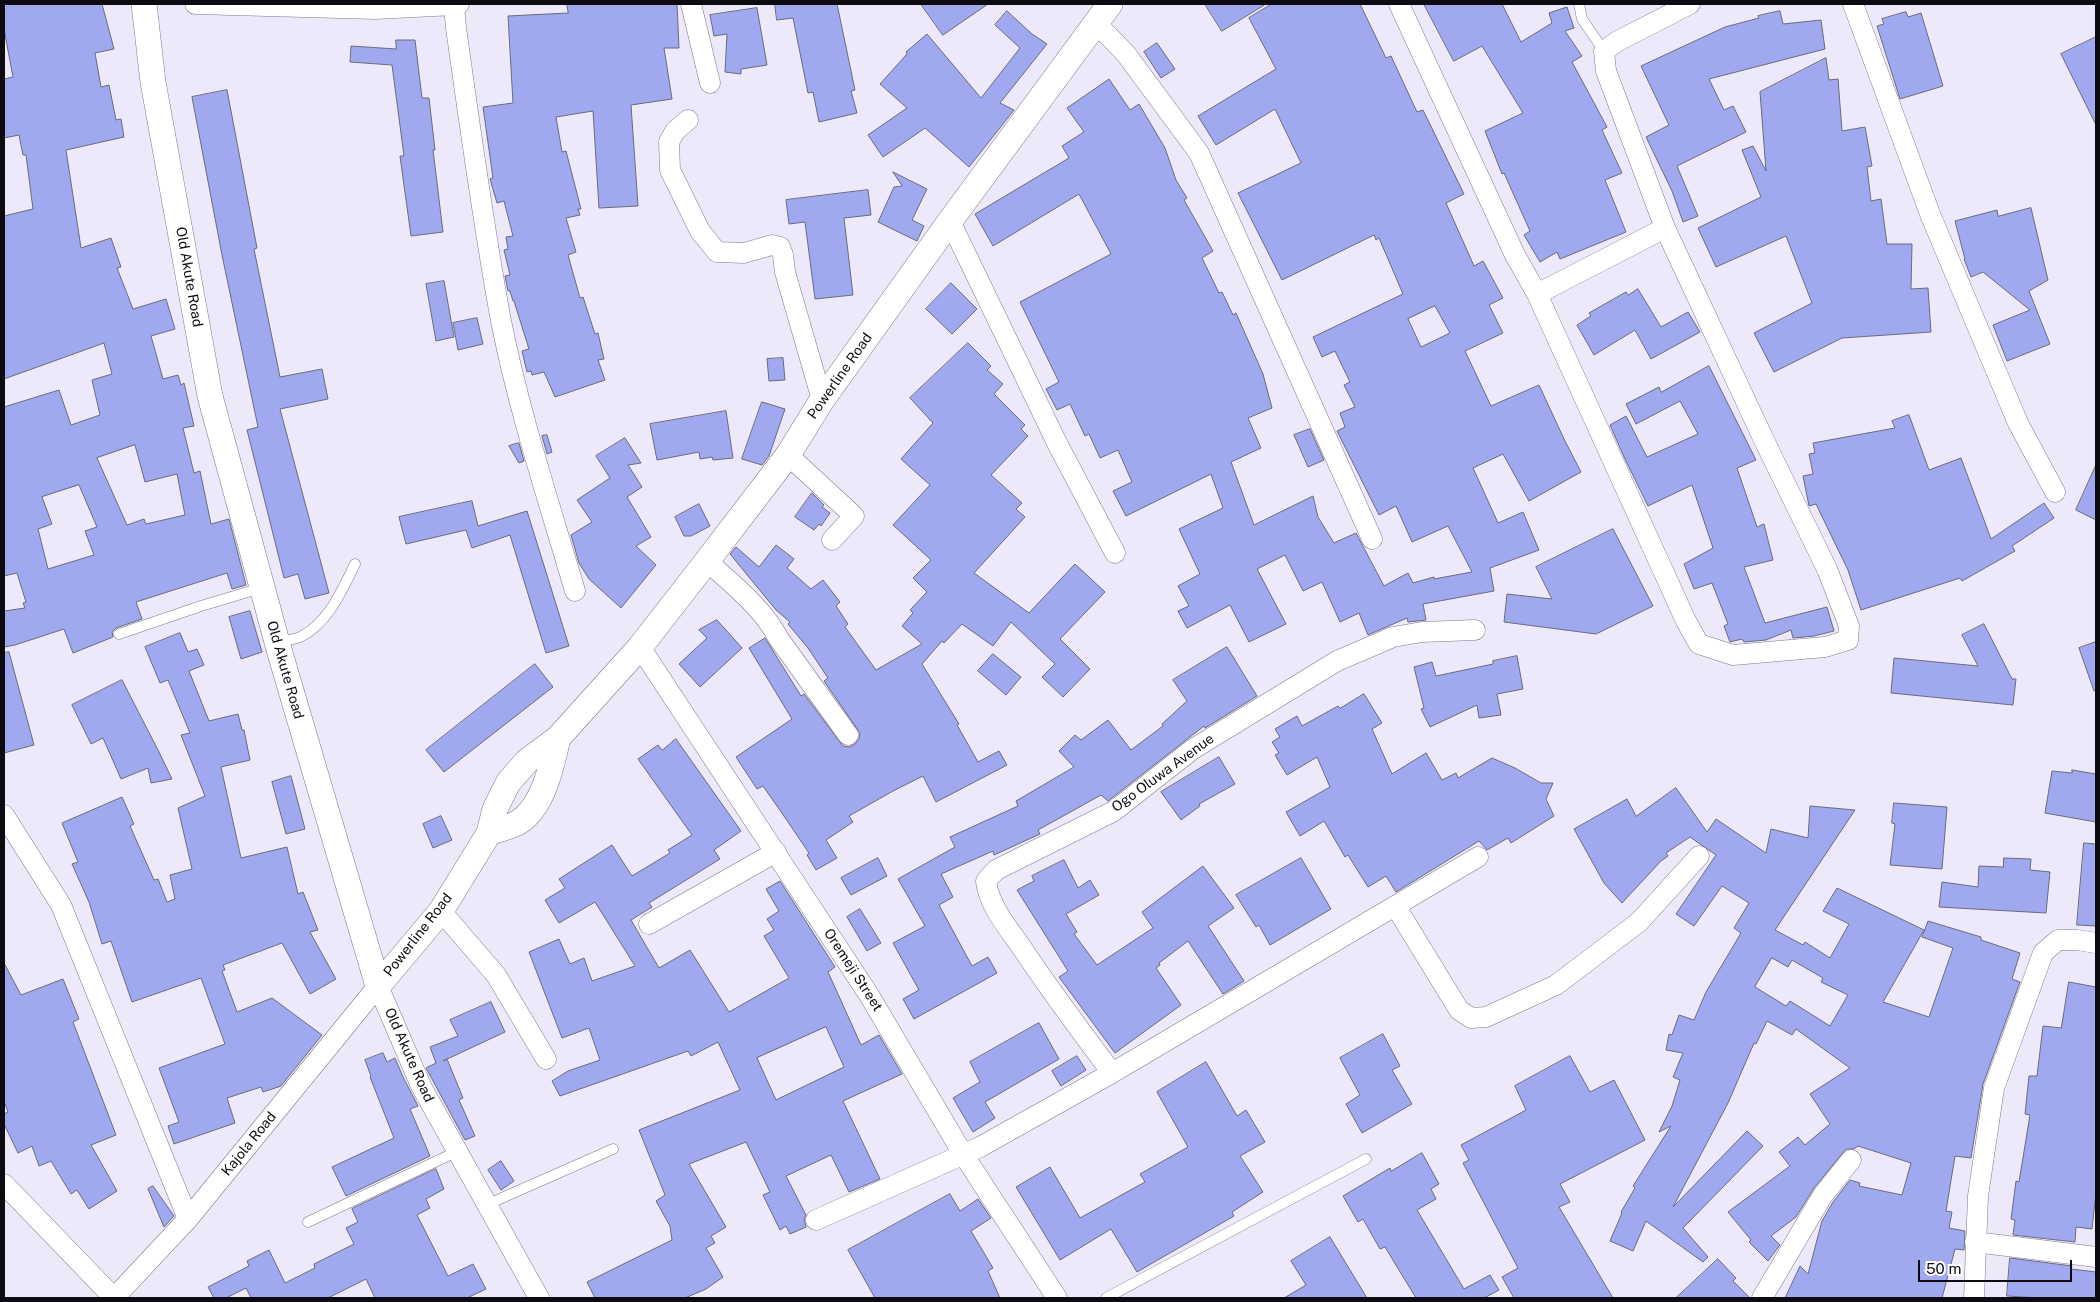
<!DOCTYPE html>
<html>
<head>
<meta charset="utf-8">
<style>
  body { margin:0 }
  #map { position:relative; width:2100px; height:1302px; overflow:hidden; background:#ede8fa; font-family:"Public Sans",sans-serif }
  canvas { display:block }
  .frame { position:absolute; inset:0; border:5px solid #0d0b11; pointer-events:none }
  .scale { position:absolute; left:1918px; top:1260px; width:154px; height:22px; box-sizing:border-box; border:2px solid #0d0b11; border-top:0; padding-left:6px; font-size:15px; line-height:18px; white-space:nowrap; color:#0d0b11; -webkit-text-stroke:4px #fff; paint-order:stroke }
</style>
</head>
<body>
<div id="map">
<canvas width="2100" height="1302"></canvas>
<div class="frame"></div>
<div class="scale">50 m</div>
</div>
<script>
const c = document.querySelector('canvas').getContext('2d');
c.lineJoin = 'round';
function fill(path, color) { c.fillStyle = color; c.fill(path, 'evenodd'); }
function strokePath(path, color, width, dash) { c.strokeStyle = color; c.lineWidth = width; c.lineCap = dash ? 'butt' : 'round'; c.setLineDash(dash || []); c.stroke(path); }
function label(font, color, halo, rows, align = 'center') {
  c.font = font + ' "Public Sans",sans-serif'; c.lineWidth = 5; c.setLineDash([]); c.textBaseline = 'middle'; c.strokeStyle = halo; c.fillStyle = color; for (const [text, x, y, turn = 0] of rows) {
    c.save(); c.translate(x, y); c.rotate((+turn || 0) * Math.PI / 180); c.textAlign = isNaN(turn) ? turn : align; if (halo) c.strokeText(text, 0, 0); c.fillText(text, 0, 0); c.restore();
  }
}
const building = new Path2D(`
  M4,4H102L114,49L95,53L101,87L109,85L116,120L121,119L124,137L66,150L81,248L111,238L121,267L117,268L133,309L166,299L175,329L151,336L163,379L178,375L181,385L184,383L194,426L183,428L194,473L200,471L211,524L229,519L246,585L232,589L227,573L136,602L142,619L116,628L112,632L113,637L73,653L64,629L15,645L4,647V611L25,608L23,603L26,602L17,573L4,576V407L59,390L71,425L100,415L92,380L112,374L104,343L4,379V216L33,209L26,155H23L19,135L4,138V79L13,77L4,29ZM135,445L145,482L177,474L185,515L146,524L144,519L127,525L97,458ZM79,485L97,527L85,531L94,555L48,569L38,529L52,524L42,497Z
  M567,4H677L679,48H664L672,99L631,105L638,206L599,208L593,111L556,117L562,152L566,151L581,209H578L580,215L566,218L576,252L568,255L580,298L583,297L595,334L598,333L604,359L598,360L605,380L555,397L544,372L532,375L531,371L527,372L522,351L529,349L514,301H513L510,291H508L505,276L510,275L504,250L508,249L506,237L513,236L504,201L497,203L490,179L493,178L483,107L513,103L508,16L568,13Z
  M775,4H837L855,90L851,91L857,113L819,122L813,92L808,93L793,18L777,20Z
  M921,4H988L943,35Z
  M1205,4H1266L1222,31Z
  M1272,4H1360L1386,58L1391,56L1417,112L1423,110L1464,194L1446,203L1474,266L1483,261L1503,298L1489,305L1503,333L1465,351L1491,406L1539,385L1564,439L1581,472L1529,501L1503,454L1473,468L1498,523L1523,512L1539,550L1490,568L1494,591L1423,604L1426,620L1408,622L1407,618L1368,635L1359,613L1340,622L1322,582L1303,591L1285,555L1257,569L1286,624L1249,642L1230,605L1187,628L1178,611L1189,606L1178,586L1200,574L1179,529L1223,508L1211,474L1126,516L1113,491L1132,482L1118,450L1100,458L1089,434L1085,436L1070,404L1057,410L1046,389L1059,382L1020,302L1111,254L1079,194L993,246L975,214L1069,158L1062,146L1084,132L1067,108L1109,79L1130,110L1139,104L1165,148L1176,180L1187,198L1184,200L1213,251L1202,258L1219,293L1222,292L1233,315L1236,313L1263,374L1272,408L1248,418L1261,448L1231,462L1254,525L1313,496L1318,517L1334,543L1356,533L1384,586L1408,573L1413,583L1434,577V579L1472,572L1448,526L1412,542L1396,506L1379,515L1337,431L1345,427L1340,413L1355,407L1344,385L1350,382L1335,351L1322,357L1313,337L1403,294L1379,238L1376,240L1374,235L1282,280L1238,193L1301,163L1275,109L1216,145L1198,116L1276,69L1249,18ZM1435,306L1450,333L1421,347L1408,319Z
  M1424,4H1502L1521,42L1552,23L1549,13L1567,7L1574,28L1565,31L1582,56L1572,62L1607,127L1602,130L1622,173L1605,180L1626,232L1560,259L1557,252L1540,262L1524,235L1530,231L1504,173L1502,174L1485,131L1523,113L1482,46L1454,61Z
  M757,8L767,65L741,69V74L725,72L727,34L714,36L710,15Z
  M1007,11L1032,34L1047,44L1000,103L1014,110L969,167L925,128L883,157L868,135L907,108L880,84L907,54L906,52L927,34L981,98L1020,48L995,25Z
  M1780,11L1783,24L1821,20L1825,49L1709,79L1724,110L1733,106L1746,132L1677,166L1698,216L1683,222L1672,191L1646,137L1669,125L1641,66L1725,27L1759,18L1758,16Z
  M1906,12L1908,17L1921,13L1943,86L1900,99L1877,26L1884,24L1882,19Z
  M2096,37V125L2061,54Z
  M396,40H415L422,98H429L435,150H433L443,232L411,236L400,156H404L392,65L350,62L351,46L396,49Z
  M1157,43L1175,69L1161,78L1144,52Z
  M1826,58L1829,80L1838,79L1842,131L1865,127L1872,166L1867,167L1871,201L1881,199L1887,244H1912L1911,289L1928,288L1931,332L1842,338L1774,372L1754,333L1812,303L1786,236L1716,267L1698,228L1761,197L1742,150L1753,146L1766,171L1760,92Z
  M227,90L257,248L254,249L280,377L322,369L328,399L280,409L329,593L305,599L298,574L284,578L247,430L258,427L222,255L192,97Z
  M893,172L927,189L912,220L924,226L917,241L878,222L894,187L902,186Z
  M868,190L871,215L844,218L853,295L815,299L805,222L789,224L786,200Z
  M2031,208L2048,280L2029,291L2050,344L2007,361L1993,325L2030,310L1983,272L1971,277L1964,259H1965L1955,221L1997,210L1998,216Z
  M444,281L454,337L436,341L426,284Z
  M951,283L977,309L952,334L926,309Z
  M1638,289L1661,327L1688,312L1700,332L1651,359L1635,330L1594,355L1577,325L1591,316L1589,313L1626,292L1628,295Z
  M477,318L483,344L458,350L453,323Z
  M968,343L991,366L987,370L1003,384L994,394L1025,425L1021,429L1028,436L991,475L1022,503L1016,509L1025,517L974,573L1029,613L1075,564L1105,592L1060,639L1090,669L1063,697L1042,677L1055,664L1011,622L993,646L962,624L944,643L942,641L922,664L959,724L957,725L978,762L999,751L1007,765L936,802L923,776L893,791L849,816L853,822L826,840L837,858L816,870L807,855L809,853L786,819L763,786L757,789L736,757L792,719L749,648L765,638L801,696L804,694L843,746L849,747L855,744L859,739L860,733L824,681L828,678L808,648L788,624L790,622L776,610L730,554L736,547L759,567L776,545L794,559L787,568L811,589L823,580L840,602L836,606L848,624L845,627L876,670L922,644L902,626L913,613L910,610L927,592L913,578L931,560L893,525L930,485L901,459L933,423L910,398Z
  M783,358L785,380L769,381L767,359Z
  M1709,366L1756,460L1737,468L1757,527L1764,524L1773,560L1744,567L1765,623L1827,607L1834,631L1814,636L1793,638L1791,630L1766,640L1744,642L1742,639L1730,642L1724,626L1728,624L1712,583L1694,589L1684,564L1713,548L1692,485L1648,506L1625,459L1610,425L1626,416L1647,457L1698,434L1680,401L1636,424L1626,404L1659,387L1661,392Z
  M762,402L785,409L769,456L762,465L742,459Z
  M726,411L733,458L713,460L712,457L700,459L699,452L657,460L650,424Z
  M1909,415L1929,470L1961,458L1991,539L2044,503L2054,518L2012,546L2015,551L1962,581L1960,578L1861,610L1848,570L1829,531L1816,504L1809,506L1803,476L1813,474L1809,454L1815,453L1813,443L1895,428L1892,421Z
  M1310,429L1324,460L1308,467L1294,435Z
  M547,435L552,452L547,454L542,436Z
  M625,438L641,463L628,465L642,487L627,497L651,537L636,546L656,565L621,608L589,579L579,563L571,535L592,522L577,500L610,478L596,456Z
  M519,443L524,461L519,463L509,446Z
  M2096,465V520L2076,510Z
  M812,493L824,505L822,507L830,513L821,526L819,524L814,530L795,517Z
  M472,501L478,526L527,511L569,646L546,653L510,535L472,548L466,530L406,544L399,517Z
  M699,504L710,526L691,536H684L675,517Z
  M1613,529L1653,606L1596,634L1504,622L1507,594L1552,599L1536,567Z
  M250,611L262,652L241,659L229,617Z
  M717,620L742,648L700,687L679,664L707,638L699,630Z
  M1984,624L2012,679H2016L2013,705L1891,693L1894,658L1978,666L1962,635Z
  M180,633L188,652L197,649L204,665L189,671L209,721L238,714L242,730H244L250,760L221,767L241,858L287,847L298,894L303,892L318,930L310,932L336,979L310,994L282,943L223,965L225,970L222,971L237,1012L272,998L322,1035L281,1086L263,1092L261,1087L227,1098L235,1123L174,1144L168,1126L179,1122L159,1068L225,1044L201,978L132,1002L111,941L102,944L89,902L72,864L78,862L62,823L122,797L134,824L130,826L154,880L158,879L167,902L175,899L170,875L192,869L178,808L205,796L181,735L190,733L168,680L160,683L145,647Z
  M2096,642V690L2094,691L2079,648Z
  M1227,647L1257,696L1205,728L1204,726L1108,801L1101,795L1038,830L1040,834L994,855L993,851L941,874L953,897L939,905L972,966L988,957L997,973L914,1019L903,999L919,990L893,943L925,926L898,879L955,847L950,837L1018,806L1016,801L1074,767L1059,751L1075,735L1081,740L1108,720L1131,750L1163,726L1162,724L1187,701L1173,680Z
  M9,652L34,745L4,753V653Z
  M993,654L1021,677L1006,695L978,671Z
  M1517,656L1523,689L1497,694L1501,715L1479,718L1477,705L1430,727L1421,709L1424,708L1414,667L1432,662L1436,676L1493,664V661Z
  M535,664L553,687L444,772L426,750Z
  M122,680L159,752L172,779L151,783L148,768L121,779L103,738L91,744L72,705Z
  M1364,694L1382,723L1372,729L1392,774L1426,753L1442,780L1456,773L1458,778L1492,758L1515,768L1541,783H1553L1546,799L1554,816L1511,843L1508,838L1487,850L1479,841L1396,892L1386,876L1368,887L1348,855L1345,857L1324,821L1300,836L1286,812L1330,787L1317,757L1287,775L1275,755L1279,753L1272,742L1280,737L1275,729L1297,716L1302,726L1338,706L1340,708Z
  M676,739L741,831L714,850L720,859L649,903L652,907L631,920L659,968L690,950L729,1012L789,978L764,936L774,930L767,919L779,911L766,889L780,881L835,967L828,972L861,1045L879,1035L902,1074L843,1101L880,1179L849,1192L831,1155L786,1176L806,1215L804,1219L806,1227L790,1234L786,1226L780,1230L763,1195L770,1192L746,1142L689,1164L726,1227L711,1236L715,1243L706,1248L723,1277L706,1289L685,1298H595L587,1282L672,1240L670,1226L656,1201L665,1195L639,1130L740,1090L718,1042L691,1056L688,1051L560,1096L552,1081L568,1071L600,1060L589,1028L562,1038L529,952L559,939L570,964L584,958L592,981L635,966L595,902L559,923L545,900L565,888L559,879L612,845L632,876L670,853L668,850L692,835L638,759L658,745L662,750ZM826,1027L844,1067L776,1100L757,1058Z
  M1219,757L1235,784L1199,804L1200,806L1181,820L1161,792Z
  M2072,770L2096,774V822L2045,813L2052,771L2072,773Z
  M291,776L305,829L286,834L272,782Z
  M1676,788L1707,832L1716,819L1766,853L1771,829L1808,838L1810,806L1855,810L1775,930L1803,945L1805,942L1830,958L1849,924L1823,911L1837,888L1924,930L1883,1002L1929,1017L1953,948L1922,937L1928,921L1981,937V940L2020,953L2012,979L2020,982L1983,1084L1971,1158L1955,1156L1946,1211L1952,1212L1949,1228L1965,1231L1964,1250L1955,1249L1942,1298H1785L1800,1266L1808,1274L1822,1221L1833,1202L1850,1180L1860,1183L1859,1186L1902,1195L1911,1163L1858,1146L1854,1149H1846L1814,1188L1796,1217L1771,1236L1780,1245L1768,1261L1749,1242L1751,1240L1728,1212L1790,1166L1779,1152L1798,1137L1805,1145L1830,1124L1810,1094L1850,1068L1796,1029L1792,1035L1767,1021L1756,1044L1754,1043L1728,1103L1673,1207L1747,1131L1763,1146L1683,1228L1708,1257L1703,1262L1646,1221L1633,1251L1610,1241L1622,1213L1621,1212L1635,1188L1633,1186L1671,1126L1659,1132L1672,1106L1680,1080L1673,1077L1683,1053L1666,1050L1669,1034L1672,1035L1679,1015L1694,1020L1706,992L1741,933L1734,928L1749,903L1722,886L1694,926L1676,914L1716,855L1690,837L1666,853L1668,856L1661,861L1622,903L1604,883L1574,829L1627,799L1636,816ZM1772,958L1788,967L1792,960L1823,978L1821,982L1848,995L1830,1026L1790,1001L1786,1006L1755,987Z
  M1894,803L1947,807L1942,869L1890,865L1895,824L1892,823Z
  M441,816L452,840L433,848L423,824Z
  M2084,843L2096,844V926L2077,925Z
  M878,858L887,876L851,895L841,878Z
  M1301,858L1331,909L1270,945L1259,925L1256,927L1236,895Z
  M2004,858L2031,859L2030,870L2050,872L2046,913L1939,907L1942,882L1978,887L1979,866L2003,867Z
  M1064,860L1078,888L1090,880L1099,895L1066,914L1077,932L1074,934L1097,965L1153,928L1142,912L1203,866L1234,908L1208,926L1244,981L1223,994L1188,941L1159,963L1160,965L1156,968L1181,1005L1115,1053L1059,977L1068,971L1017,890L1034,881L1032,876Z
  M860,909L881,943L867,951L847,917Z
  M4,963L21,995L63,979L79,1019L73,1022L116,1135L91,1145L117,1191L89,1209L77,1190L71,1194L51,1161L39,1166L32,1146L18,1153L4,1124V1114L8,1112L4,1101Z
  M2069,982L2096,987V1193L2092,1229L2076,1227L2075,1242L2013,1235L2015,1220L2011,1219L2016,1181L2019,1182L2030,1115L2025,1114L2029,1076H2037L2043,1026L2061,1028Z
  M491,1002L505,1032L443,1061L447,1059L463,1098L459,1100L475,1136L465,1140L426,1068L436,1063L430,1047L458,1036L450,1020Z
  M1039,1023L1059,1059L985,1102L995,1118L973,1132L953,1098L980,1082L970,1062Z
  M1383,1034L1400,1066L1392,1070L1412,1104L1362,1133L1346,1104L1360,1095L1340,1058Z
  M383,1053L387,1062L395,1058L403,1077L418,1106L410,1109L430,1156L346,1196L332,1167L394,1138L370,1077L371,1076L365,1060Z
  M1077,1056L1086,1070L1061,1086L1052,1071Z
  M1570,1056L1590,1092L1614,1080L1645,1140L1560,1184L1570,1202L1559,1207L1613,1298H1514L1502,1277L1518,1268L1463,1163L1469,1160L1461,1145L1526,1110L1515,1086Z
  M1206,1062L1237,1116L1246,1110L1265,1142L1240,1156L1263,1192L1232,1212L1234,1216L1137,1272L1111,1229L1060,1260L1016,1187L1050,1167L1080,1218L1145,1182L1140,1174L1188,1147L1157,1092Z
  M1422,1153L1439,1184L1431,1189L1436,1199L1417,1210L1464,1289L1490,1275L1499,1290L1484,1298H1416L1385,1247L1380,1249L1363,1219L1358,1222L1343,1196L1390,1168L1391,1171Z
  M501,1161L514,1181L501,1190L488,1170Z
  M436,1169L444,1189L426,1199L430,1208L417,1215L448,1276L473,1264L486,1289L467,1298H375L366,1279L328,1298H251L246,1288L226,1298H214L208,1287L249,1266L247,1261L269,1250L285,1283L315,1268L314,1264L354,1244L346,1228L358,1222L352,1209Z
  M153,1186L174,1216L164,1227L148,1189Z
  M950,1194L960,1211L978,1199L991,1218L971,1231L993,1268L988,1271L1000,1298H875L848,1250Z
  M1330,1237L1367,1298H1284L1306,1285L1291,1261Z
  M2010,1258L2072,1266L2071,1269L2096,1272V1298H2040L2007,1296Z
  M1718,1259L1736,1278L1733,1281L1750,1298H1676Z`);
fill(building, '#a0a9f0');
strokePath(building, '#686b7b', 1);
const service = new Path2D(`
  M1579,4L1582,19L1604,51
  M119,634L201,606L261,588
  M277,642C284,640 293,640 300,637C328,624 342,590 355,564
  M486,1205L613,1149
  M308,1222L456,1152
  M1106,1298L1366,1159`);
const minor = new Path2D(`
  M195,4L375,9L454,5
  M459,4L454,5L456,28C470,126 483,224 501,321C519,412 549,502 575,591
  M691,4L710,83
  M1399,4L1515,255L1537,294L1686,621L1699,644L1733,655L1825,647L1848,640L1849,626L1827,569L1763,438L1665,228L1606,71L1604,51L1618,41L1690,4
  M1853,4L1930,214L2018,423L2055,492
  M1096,23L1126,54L1199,153L1372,539
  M688,120L675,131L669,142L670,170L700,231L717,252L744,253L772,245L780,247L783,255L785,272L822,400
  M950,221L1057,443L1115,553
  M1537,294L1665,228
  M788,455L854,516L832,540
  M707,561C733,585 762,607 779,639L848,735
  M640,647L869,995L963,1154L1057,1298
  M4,815L61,905L188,1219
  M1396,907L1459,1010L1471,1018L1486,1017L1556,985L1639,922L1699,856
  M441,911L496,975L546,1059
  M649,924L776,852
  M1112,1073C1082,1033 1052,993 1024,951C1010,930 989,907 986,881L996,870L1114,811L1193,749L1337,661L1393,637L1422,632L1475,630
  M4,1184L114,1298
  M816,1220L980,1147L1112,1073L1478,857
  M1975,1242L2096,1257
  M114,1298L188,1219L378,986L421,1086L539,1298
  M1762,1298L1823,1195L1851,1160
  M1974,1298L1978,1196L1994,1088L2043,953L2058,940H2077L2096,943`);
const tertiary = new Path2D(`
  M144,4L153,82L210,396L280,653L378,986
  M489,833C499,829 511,827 519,822C544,806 552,764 558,738
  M378,986L441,911L489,833L495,809L508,783L527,761L558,738L640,647L707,561L788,455L822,400L950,221L1110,4`);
strokePath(service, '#7e7989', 11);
strokePath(minor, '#7e7989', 21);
strokePath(tertiary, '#7e7989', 26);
strokePath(service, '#fff', 10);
strokePath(minor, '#fff', 20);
strokePath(tertiary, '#fff', 25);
label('14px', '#0d0b11', '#fff', [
  ["Old Akute Road",189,277,80],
  ["Powerline Road",840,376,-55],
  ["Old Akute Road",285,670,74],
  ["Ogo Oluwa Avenue",1163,773,-36],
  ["Powerline Road",418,935,-52],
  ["Oremeji Street",853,970,57],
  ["Old Akute Road",409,1055,66],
  ["Kajola Road",249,1144,-51]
]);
</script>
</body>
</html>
